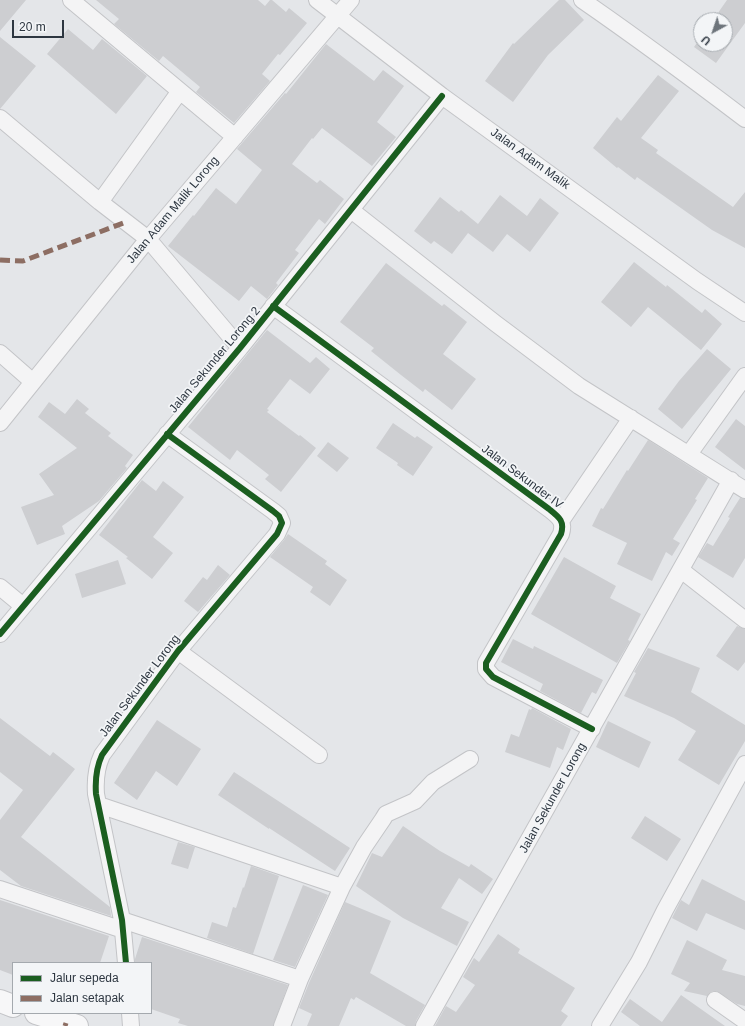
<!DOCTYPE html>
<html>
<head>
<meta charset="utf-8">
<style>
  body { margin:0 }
  #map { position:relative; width:745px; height:1026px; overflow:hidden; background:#e4e6e9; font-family:Helvetica,sans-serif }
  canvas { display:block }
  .legend { position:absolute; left:12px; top:962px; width:140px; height:52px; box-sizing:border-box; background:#f3f5f7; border:1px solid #a4a9ae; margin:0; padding:5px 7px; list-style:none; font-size:12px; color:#2d3640 }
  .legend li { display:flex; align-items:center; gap:8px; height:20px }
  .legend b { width:20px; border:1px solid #a4a9ae }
  .north { position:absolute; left:693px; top:12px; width:40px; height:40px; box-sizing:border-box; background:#f3f5f7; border:1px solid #a4a9ae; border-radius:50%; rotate:220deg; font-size:11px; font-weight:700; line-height:16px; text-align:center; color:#2d3640 }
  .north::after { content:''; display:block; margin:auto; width:14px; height:18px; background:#6d747b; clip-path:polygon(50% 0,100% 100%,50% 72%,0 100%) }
  .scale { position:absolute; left:12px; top:20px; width:52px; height:18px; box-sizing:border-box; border:2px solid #2d3640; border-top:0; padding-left:5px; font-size:12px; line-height:14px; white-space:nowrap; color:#2d3640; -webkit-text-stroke:3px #f3f5f7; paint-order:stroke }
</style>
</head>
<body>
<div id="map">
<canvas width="745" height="1026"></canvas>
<ul class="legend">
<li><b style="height:5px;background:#1b5e20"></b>Jalur sepeda</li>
<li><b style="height:5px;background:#8d6e63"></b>Jalan setapak</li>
</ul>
<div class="north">U</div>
<div class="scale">20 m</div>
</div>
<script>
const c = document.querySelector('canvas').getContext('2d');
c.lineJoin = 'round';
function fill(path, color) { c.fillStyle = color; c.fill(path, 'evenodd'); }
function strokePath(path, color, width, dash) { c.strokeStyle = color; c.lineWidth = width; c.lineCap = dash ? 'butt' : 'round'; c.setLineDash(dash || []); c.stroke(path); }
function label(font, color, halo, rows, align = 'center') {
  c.font = font + ' Helvetica,sans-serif'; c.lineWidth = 3.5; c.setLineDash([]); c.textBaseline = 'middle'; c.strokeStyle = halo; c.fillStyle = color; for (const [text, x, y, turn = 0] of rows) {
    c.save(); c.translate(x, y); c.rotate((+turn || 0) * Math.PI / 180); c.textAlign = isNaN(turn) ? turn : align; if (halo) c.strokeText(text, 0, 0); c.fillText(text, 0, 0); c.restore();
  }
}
fill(new Path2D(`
  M0,0H26L0,31Z
  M96,0H258L265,6L270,0H272L286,12L289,8L307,23L280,55L278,54L262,74L270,81L234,123L196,92L200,87L163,56L159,61L114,24L119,19Z
  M559,0H565L584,20L548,55L513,102L485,81L513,43L514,44Z
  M727,0H745V23L716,63L694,47L701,37V44H725V20H713Z
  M68,29L93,50L102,39L147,76L116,114L47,54Z
  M0,37L36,66L0,109Z
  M326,44L374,81L383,70L404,86L377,122L396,137L372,166L322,128L313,139L312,138L292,164L317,183L320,180L344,199L325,224L319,219L295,250L299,253L276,283L278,285L267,299L251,286L239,301L168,246L193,215L194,216L216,188L236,204L262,170L237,149L285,93L286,94Z
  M658,75L679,91L641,138L658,150L656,153L733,207L745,192V248L712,230L637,177L635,180L618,167L617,168L593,148L617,117L621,121Z
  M500,195L527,216L540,198L559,213L530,252L507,234L493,252L468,233L452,254L434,241L431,244L414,231L440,197L459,212L461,210L478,224Z
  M634,262L666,287L667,285L702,313L705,309L722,324L701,350L648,307L631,327L601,302Z
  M386,263L442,306L444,304L467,322L443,354L476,379L452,410L425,389L423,392L401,375L371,351L374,348L340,322Z
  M267,330L310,363L316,357L330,369L310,394L290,379L267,409L269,410L267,412L299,436L300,435L316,448L281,492L265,479L269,475L237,450L230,460L188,427Z
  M707,349L731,369L682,429L658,409L679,381Z
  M77,399L89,409L85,413L111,433L108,436L133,455L125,466L127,468L99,501L62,526L65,534L37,545L21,507L54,495L39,474L77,448L38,417L49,402L65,414Z
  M736,419L745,426V470L715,447Z
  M393,423L415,438L417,436L433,447L413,476L397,465L398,463L376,448Z
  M648,440L708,478L695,499L697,500L673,539L680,543L672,556L666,552L652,581L617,564L627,543L592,526L601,508L603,509L627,470L628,471Z
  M328,442L349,458L337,472L317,456Z
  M142,480L156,491L163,481L184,497L153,537L173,553L152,579L126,558L128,557L99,535Z
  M740,498L745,499V558L733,578L698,557L707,543L713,546L730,518L728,517Z
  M288,534L327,561L325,564L347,580L330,606L310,592L313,587L270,557L284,540Z
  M564,557L616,586L610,598L641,614L628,640L630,641L617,663L531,614Z
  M118,560L126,584L82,598L75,574Z
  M218,565L230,575L198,612L184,601L203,577L207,580Z
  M737,626L745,629V662L738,671L716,656Z
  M513,639L533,649L534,646L603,680L596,694L592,692L581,713L540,691L543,684L501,662Z
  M648,648L700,668L691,692L745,725V741L719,785L678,760L696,731L674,718L624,696L636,673L634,672Z
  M532,708L571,729L563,750L557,747L550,768L505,752L511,734L519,737L529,709L531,710Z
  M0,718L50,756L53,752L75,769L21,837L110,907L111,916L21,886L0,870V820L23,790L0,772Z
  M157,720L201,749L177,786L156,771L137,800L114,783Z
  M608,721L651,742L639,768L596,747Z
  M234,772L350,848L335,871L269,828V829L218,795Z
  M645,816L681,839L667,861L631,838Z
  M403,826L440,851L469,867L471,864L493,879L482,894L459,878L441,908L469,922L457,946L403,918L356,886L372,853L382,857Z
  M178,842L195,847L188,869L171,864Z
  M251,866L279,876L253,954L207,938L212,922L227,927L233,907L236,908L243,887L244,888Z
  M702,879L745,901V930L706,913L697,931L672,918L681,900L689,905Z
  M303,885L328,895L295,967L273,960Z
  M0,900L109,936L100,963H13V975L0,970Z
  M345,902L391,921L370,973L425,1005L416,1021L415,1026H406L356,997L354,1000L351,998L339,1026H307L312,1014L299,1008L309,983Z
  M498,934L520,949L518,953L575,988L561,1011L568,1016L561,1026H435L446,1006L456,1012L475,985L463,977L474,958L479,962Z
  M142,937L288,985L273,1026H188L178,1023L180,1019L151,1009V963H135V959Z
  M687,940L727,960L722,970L745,976V1006L737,1004L716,991L711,992L707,996L684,991L690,983L671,974Z
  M681,995L725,1026H640L621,1012L630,999L662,1022Z`), '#cdced1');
const street = new Path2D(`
  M71,0L235,137
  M317,0L442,96L697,281L745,313
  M582,0C637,38 691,78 745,119
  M0,118L100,202L148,239L240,348
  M100,202L180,91
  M351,210L495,323L579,386L745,490
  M273,306L549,509C559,517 565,521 561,534L486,663V669L493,677L592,729
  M0,353L33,382
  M0,423L148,239L351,0
  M689,454L745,376
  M561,521L631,418
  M681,570L745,620
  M0,587L23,606
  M0,634L240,348L442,96
  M178,651L319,755
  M99,805L342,887
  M0,889L123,930
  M122,920L300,979
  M126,963L122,920L96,794C95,780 96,768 102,755L178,651L277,534L282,523L279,516L273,511L167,434
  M715,1000L745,1021
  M130,1013L131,1026
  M282,1026L300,979L342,887L364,847L383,819L386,814L415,801L433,782L470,759
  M424,1026L731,480
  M600,1026L639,962L665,910L745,764`);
const secondary = new Path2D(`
  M0,1001L13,1006
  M36,1013L77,1026`);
strokePath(street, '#c3c4c7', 18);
strokePath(secondary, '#c3c4c7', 24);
strokePath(street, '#f4f4f5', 16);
strokePath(secondary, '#f7f7f8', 22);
strokePath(new Path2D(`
  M0,260L23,261L126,222
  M65,1026L66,1023`), '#8d6e63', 5, [10, 5]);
strokePath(new Path2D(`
  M273,306L549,509C559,517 565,521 561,534L486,663V669L493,677L592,729
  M0,634L240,348L442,96
  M126,963L122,920L96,794C95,780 96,768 102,755L178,651L277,534L282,523L279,516L273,511L167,434`), '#1b5e20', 6);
label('12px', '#2d3640', '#f3f5f7', [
  ["Jalan Adam Malik",530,159,36],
  ["Jalan Adam Malik Lorong",173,210,-50],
  ["Jalan Sekunder Lorong 2",215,360,-50],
  ["Jalan Sekunder IV",522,477,37],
  ["Jalan Sekunder Lorong",140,686,-53],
  ["Jalan Sekunder Lorong",553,798,-61]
]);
</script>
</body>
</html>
